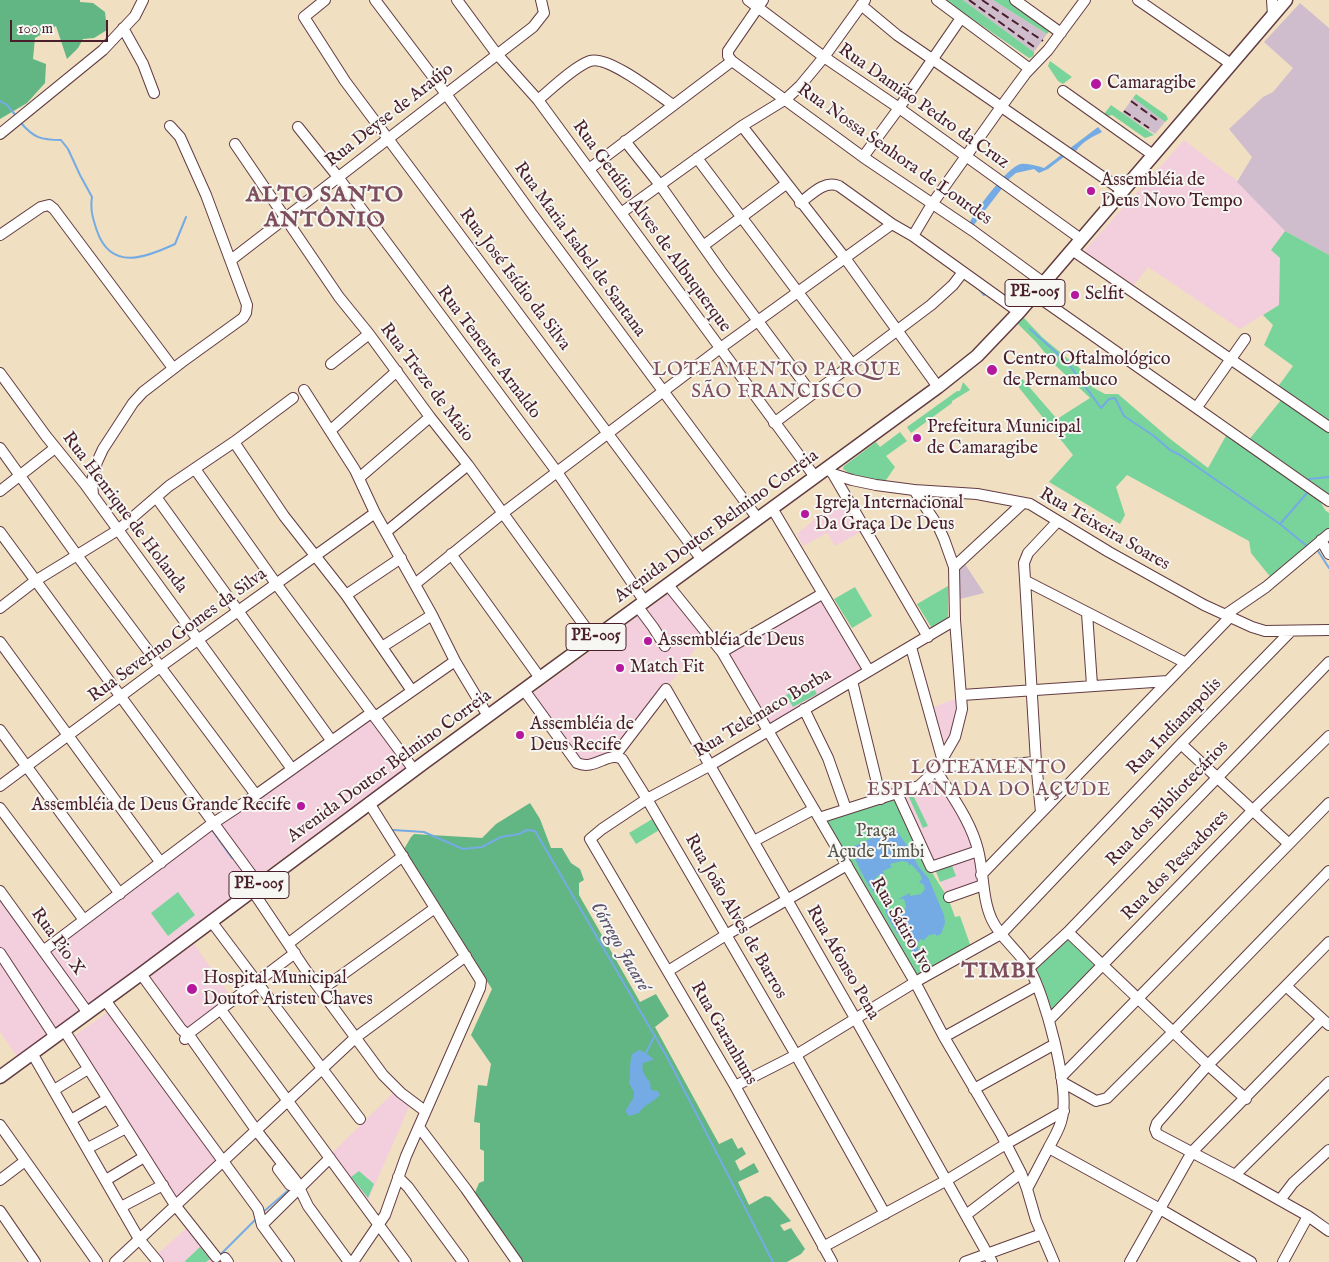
<!DOCTYPE html>
<html>
<head>
<meta charset="utf-8">
<style>
  body { margin:0 }
  #map { position:relative; width:1329px; height:1262px; overflow:hidden; background:#f0dfc1; font-family:"IM FELL English",serif }
  canvas { display:block }
  .scale { position:absolute; left:10px; top:20px; width:98px; height:22px; box-sizing:border-box; border:2px solid #4a1f2b; border-top:0; padding-left:6px; font-size:15px; line-height:18px; white-space:nowrap; color:#4a1f2b; -webkit-text-stroke:4px #f6f6f2; paint-order:stroke }
</style>
</head>
<body>
<div id="map">
<canvas width="1329" height="1262"></canvas>
<div class="scale">100 m</div>
</div>
<script>
const c = document.querySelector('canvas').getContext('2d');
c.lineJoin = 'round';
function fill(path, color) { c.fillStyle = color; c.fill(path, 'evenodd'); }
function strokePath(path, color, width, dash) { c.strokeStyle = color; c.lineWidth = width; c.lineCap = dash ? 'butt' : 'round'; c.setLineDash(dash || []); c.stroke(path); }
function label(font, color, halo, rows, align = 'center') {
  c.font = font + ' "IM FELL English",serif'; c.lineWidth = 4; c.setLineDash([]); c.textBaseline = 'middle'; c.strokeStyle = halo; c.fillStyle = color; for (const [text, x, y, turn = 0] of rows) {
    c.save(); c.translate(x, y); c.rotate((+turn || 0) * Math.PI / 180); c.textAlign = isNaN(turn) ? turn : align; if (halo) c.strokeText(text, 0, 0); c.fillText(text, 0, 0); c.restore();
  }
}
fill(new Path2D(`
  M1184,140L1236,180L1285,231L1271,250L1280,258L1279,305L1240,329L1148,267L1134,285L1084,251Z
  M842,496L862,531L835,546L827,533L803,546L797,534Z
  M671,592L706,634L666,689L619,750L593,759L586,760L579,757L575,754L532,694Z
  M821,600L863,670L771,725L729,654Z
  M960,697L950,741L945,744L931,708Z
  M369,716L408,766L257,877L218,823Z
  M935,775L967,828L973,849L978,885L947,896L900,794Z
  M213,828L253,883L86,1006L46,952Z
  M0,895L82,1009L17,1056L0,1032Z
  M194,944L232,998L187,1028L151,978L152,975Z
  M108,1012L219,1162L178,1200L71,1038Z
  M395,1091L409,1107L368,1201L332,1153Z
  M187,1228L212,1260L210,1262H163L157,1254Z`), '#f3cfde');
fill(new Path2D(`
  M963,0H993L1047,34L1034,52Z
  M1300,3L1329,28V255L1285,231L1237,182L1252,157L1229,129L1263,97L1273,92L1293,68L1264,42Z
  M1133,98L1165,122L1155,134L1122,113Z
  M965,564L984,593L960,599L959,570Z`), '#cfbdce');
fill(new Path2D(`
  M945,0H963L1034,52V55L1032,57L1029,58Z
  M993,0H1010L1050,30L1047,34Z
  M1050,61L1072,77L1063,84L1058,81L1048,66Z
  M1136,94L1166,115L1168,119L1165,122L1133,98Z
  M1111,105L1154,135L1145,138L1112,115L1108,116L1104,114Z
  M1285,231L1329,255V425L1277,388L1293,366L1264,345L1273,325L1263,315L1279,305L1280,258L1271,250Z
  M1023,317L1043,338L1095,381L1092,387L1105,394H1118L1169,438L1208,468L1227,434L1320,501L1325,510L1329,513V530L1272,579L1251,553L1249,541L1127,475L1116,487L1125,515L1120,524L1049,482L1073,455L1012,379L1018,374L1057,419L1090,398L1055,365L1036,342L1017,323Z
  M963,382L970,390L952,401V403L911,433L907,427L957,391H960Z
  M1281,400L1329,431V495L1248,441Z
  M900,432L907,441L886,456L895,467L884,483C869,481 855,478 843,469L844,466L876,442L880,447Z
  M948,586V620L933,630L917,604Z
  M855,587L872,616L852,628L834,599Z
  M810,682L817,694L793,707L786,695Z
  M912,793L928,826L923,828L908,795Z
  M895,797L926,863L948,898L955,917L960,916L972,950L917,981L823,820Z
  M654,818L661,829L636,844L629,833Z
  M951,863L956,876L940,882L935,869Z
  M178,892L195,915L168,936L151,913Z
  M1068,932L1103,965L1049,1020L1029,968Z
  M359,1171L374,1184L368,1198L351,1177Z
  M200,1247L210,1259L206,1262H186L185,1261Z`), '#79d49b');
fill(new Path2D(`
  M0,0H80V2L93,3L105,12L107,30L94,38L83,39L78,48L67,59L56,26L35,38L33,59L46,64L45,83L27,103L0,119Z
  M530,803L540,819L551,848H562L571,863L580,869L584,880L579,883V895L640,1002L656,994L669,1016L655,1027L719,1144L732,1138L738,1149L742,1147L746,1154L735,1161L740,1171L754,1163L759,1172L738,1182L749,1205L765,1196L770,1197L791,1221L780,1225L784,1231L791,1228L805,1249L801,1254L787,1262H521L474,1195L479,1183L484,1181V1151L480,1149V1123L474,1122L478,1085L487,1086L491,1064L471,1035L492,989L403,851L411,837L414,834L482,838L496,824Z`), '#62b683');
fill(new Path2D(`
  M1098,127L1102,132C1092,137 1082,142 1076,151L1073,150L1048,169L1039,173L1034,169L1016,173L1010,178L973,226L970,223C973,213 1009,165 1021,164C1028,163 1037,166 1044,168Z
  M893,829L896,830L911,851L918,866L929,879L936,896L944,915L945,923L941,934L936,936V934L929,935L924,940L918,939L915,935H902L901,938C893,927 885,916 884,902C870,892 858,867 852,851L854,846ZM902,861L908,862L909,866L911,864L920,874L922,879L919,882L924,885L925,889L921,894L910,896V893L898,899H904L906,906L905,910L900,914H894L892,915L887,910L889,906L877,895L873,884L877,876L884,874L883,871L892,867L890,864Z
  M639,1050L646,1053L653,1059V1060L643,1063C641,1070 645,1077 650,1082L651,1090L658,1091L660,1095C653,1102 644,1105 639,1113L629,1116L626,1112V1110L634,1097V1092L629,1083C631,1073 629,1064 632,1054Z`), '#75abe4');
strokePath(new Path2D(`
  M0,101L7,105L17,117
  M21,123C34,138 41,140 61,140L68,149L80,175L92,197C90,210 93,219 97,231C111,271 145,258 175,244L186,217
  M979,289L984,295
  M1030,329L1068,363L1101,408L1109,399L1115,398L1124,416L1154,436L1170,450L1180,455L1280,524L1308,547
  M1309,479L1329,477
  M1280,524L1307,493
  M1318,551L1329,568
  M212,830L232,858
  M393,830L424,832L463,849L482,847L501,837L519,834L527,830L535,831L667,1057L773,1262
  M646,1053L655,1035
  M262,1213L291,1188
  M220,1255L257,1218`), '#75abe4', 2);
strokePath(new Path2D(`
  M915,950L914,943L917,937`), '#75abe4', 7);
const minor = new Path2D(`
  M325,0L304,17L345,81L702,560
  M375,0L446,94L532,214L758,519
  M457,0L496,53L538,100L815,477
  M748,0L824,57L899,108L1081,239
  M763,0L728,51V56L732,61L863,157L973,231L1044,283
  M937,0L1030,69
  M1015,0L1061,33
  M1138,0L1231,64
  M1272,0L1273,15
  M861,5L897,35L932,59L1123,191
  M123,28L143,64L154,93
  M1063,91L1153,155
  M538,100C551,89 575,66 590,61C608,55 657,94 673,105
  M742,126L845,258L938,387
  M298,127L338,177L557,472L645,602
  M0,134L103,50L135,16L143,0
  M625,141L660,185L720,270L812,394
  M235,144L339,297L369,334L430,417L468,465L594,639
  M863,157L899,108L961,18
  M697,158L852,364
  M589,169L732,61
  M800,203C812,194 824,180 839,186L892,224L913,236L1019,312
  M621,213L742,126L786,99L800,86L824,57L865,0
  M0,235L41,207L49,205L54,209L173,368
  M913,236L932,204L1001,107L1026,73L1048,50L1085,0
  M703,246L786,184
  M1072,250L1329,427
  M231,260L533,27L544,13L541,0
  M1034,294L1329,501
  M331,364L369,334
  M0,373L46,436L84,483L292,769
  M304,390L355,470L375,513L432,615L455,661L488,716
  M1197,407L1245,339
  M774,423L931,305L953,285L963,272
  M331,430L397,371
  M234,442L284,516L346,595L412,691
  M0,448L76,554L256,795
  M827,468L833,474L852,480L876,485L914,490L977,494L1030,504L1109,552L1204,605L1252,627L1265,631L1329,630
  M195,469L277,585L414,770
  M833,474L928,637
  M359,478L430,417
  M914,490L938,526L944,539L954,567L955,620L962,709L955,737L936,770C951,795 971,821 978,850C984,873 982,899 992,920C1001,939 1019,951 1029,968C1045,995 1070,1088 1062,1118C1060,1129 1053,1139 1048,1149C1041,1162 1034,1176 1027,1189
  M0,491L55,448
  M93,495L92,481L97,462L103,449L133,403L143,392L182,362L243,318L246,313L247,305L206,195L180,137L170,126
  M156,497L331,740
  M772,508L869,671
  M0,532L259,885
  M386,532L468,465
  M1321,540L1329,554
  M451,554L540,678
  M954,567L1023,503
  M1026,581L1186,663
  M415,584L503,513L719,349L892,224
  M668,585L722,652L915,982L944,1037L1001,1134L1021,1173L1027,1189L1036,1220L1054,1262
  M346,595L401,558
  M638,607L653,627L665,646
  M0,608L35,581L118,530L169,486L234,442L293,398
  M1087,613L1092,685
  M1225,615L1266,587L1329,534
  M0,642L161,863
  M382,647L432,615
  M911,647L942,758
  M722,652L822,594
  M852,681L881,799
  M524,690L577,763C595,771 607,751 622,759L647,799L796,1055L885,1214
  M962,695L1168,681
  M804,709L828,758L846,809
  M375,717L455,661
  M0,730L120,894
  M1181,744L1289,844
  M614,757L666,689L855,1018L992,1262
  M938,766L1000,765L1036,762
  M0,786L160,667L375,513
  M897,793L931,867L978,851
  M0,808L84,920
  M1041,812L1036,762L1024,563L1028,553L1058,521
  M819,818L919,786L936,770
  M754,841L814,809
  M981,875L1230,617
  M252,890L305,969L383,1075L401,1093L425,1111
  M0,891L88,1013
  M949,897L983,885
  M211,921L360,1119
  M1068,932L1208,1065L1246,1099
  M1329,942L1208,1065L1157,1123L1155,1129L1157,1134L1235,1175L1308,1216L1329,1231
  M289,943L403,856
  M43,951L209,826L256,795L371,713
  M0,953L55,1037
  M1029,968L1068,932L1329,662
  M668,971L726,935L847,865
  M141,974L181,1029L191,1038L256,1130L296,1181L308,1206L349,1262
  M1286,986L1329,1025
  M321,990L435,908
  M105,1000L258,1209L262,1225L289,1262
  M224,1014L406,1262
  M1049,1020L1253,810L1329,736
  M64,1030L175,1205L216,1257
  M944,1037L1036,986
  M185,1039L188,1034L295,953
  M32,1053L139,1239L158,1262
  M1061,1077L1329,803
  M1062,1082L1096,1101L1107,1098L1173,1032L1329,871
  M735,1086L796,1055L917,981L1001,934L1181,744L1291,631
  M974,1089L1055,1044
  M54,1090L88,1069
  M71,1120L107,1099
  M0,1125L97,1262
  M419,1127L466,1189L517,1262
  M88,1148L126,1128
  M1049,1148L1160,1209L1251,1262
  M278,1169L290,1185
  M1235,1175L1329,1082
  M398,1177L408,1187L463,1262
  M0,1180L25,1161
  M106,1180L144,1157
  M1280,1200L1293,1183L1329,1150
  M121,1207L163,1185
  M0,1211L35,1262
  M966,1215L1021,1173
  M262,1225L330,1158
  M823,1247L947,1180L1006,1144L1064,1111
  M225,1258L228,1262
  M115,1262L355,1038L466,956
  M353,1262L385,1215L406,1156L480,988L481,981L369,803
  M832,1262L735,1086L590,839L602,829L647,799L709,766L955,620
  M965,1262L1042,1234
  M1130,1262L1192,1152L1322,1019
  M1283,1262L1308,1216`);
const major = new Path2D(`
  M0,1077L141,974L425,762L938,387L977,356L1019,312L1286,0`);
strokePath(minor, '#633c42', 12);
strokePath(major, '#633c42', 15);
strokePath(minor, '#fff', 10);
strokePath(major, '#fff', 12);
strokePath(new Path2D(`
  M969,0L1037,49
  M982,0L1043,41
  M1131,101L1157,120
  M1124,111L1149,128`), '#4a1f2b', 2, [8, 4]);
for (const [x, y, r, color] of [
  [1096,84,6,"#b5179e"],
  [1091,191,5,"#b5179e"],
  [1075,295,5,"#b5179e"],
  [992,370,6,"#b5179e"],
  [917,438,5,"#b5179e"],
  [805,514,5,"#b5179e"],
  [648,641,5,"#b5179e"],
  [620,668,5,"#b5179e"],
  [520,735,5,"#b5179e"],
  [301,806,5,"#b5179e"],
  [192,989,6,"#b5179e"]
]) { const dot = new Path2D(); dot.arc(x, y, r, 0, 2 * Math.PI); c.fillStyle = color; c.fill(dot); strokePath(dot, '#f6f6f2', 2); }
for (const [x, y, w] of [
  [1035,293,60],
  [596,637,60],
  [259,885,60]
]) { const box = new Path2D(); box.roundRect(x - w / 2, y - 13.5, w, 27, 4); c.fillStyle = '#f6f6f2'; c.fill(box); strokePath(box, '#4a1f2b', 1); }
label('bold 16px', '#4a1f2b', null, [
  ["PE-005",1035,293],
  ["PE-005",596,637],
  ["PE-005",259,885]
]);
label('18px', '#4a1f2b', '#f6f6f2', [
  ["Camaragibe",1107,84],
  ["Assembléia de",1101,181],
  ["Deus Novo Tempo",1101,202],
  ["Selfit",1085,295],
  ["Centro Oftalmológico",1003,360],
  ["de Pernambuco",1003,381],
  ["Prefeitura Municipal",927,428],
  ["de Camaragibe",927,449],
  ["Igreja Internacional",815,504],
  ["Da Graça De Deus",815,525],
  ["Assembléia de Deus",658,641],
  ["Match Fit",630,668],
  ["Assembléia de",530,725],
  ["Deus Recife",530,746],
  ["Assembléia de Deus Grande Recife",291,806,"right"],
  ["Hospital Municipal",203,979],
  ["Doutor Aristeu Chaves",203,1000]
], 'left');
label('18px', '#4a1f2b', '#f6f6f2', [
  ["Rua Damião Pedro da Cruz",923,107,35],
  ["Rua Deyse de Araújo",390,116,-38],
  ["Rua Nossa Senhora de Lourdes",894,155,35],
  ["Rua Getúlio Alves de Albuquerque",651,227,54],
  ["Rua Maria Isabel de Santana",579,250,54],
  ["Rua José Isídio da Silva",514,280,53],
  ["Rua Tenente Arnaldo",488,353,53],
  ["Rua Treze de Maio",426,383,53],
  ["Rua Henrique de Holanda",124,513,53],
  ["Avenida Doutor Belmino Correia",717,527,-36],
  ["Rua Teixeira Soares",1104,530,30],
  ["Rua Severino Gomes da Silva",178,636,-36],
  ["Rua Telemaco Borba",763,714,-31],
  ["Rua Indianapolis",1175,727,-46],
  ["Avenida Doutor Belmino Correia",390,767,-36],
  ["Rua dos Bibliotecários",1168,804,-46],
  ["Rua dos Pescadores",1176,866,-46],
  ["Rua João Alves de Barros",735,917,60],
  ["Rua Sátiro Ivo",901,926,60],
  ["Rua Pio X",57,942,54],
  ["Rua Afonso Pena",842,963,60],
  ["Rua Garanhuns",723,1034,60]
]);
label('18px', '#58554d', '#f6f6f2', [
  ["Praça",876,832],
  ["Açude Timbi",876,853]
]);
c.letterSpacing = '1px';
label('19px', '#7e4e5d', '#f6f6f2', [
  ["LOTEAMENTO PARQUE",777,371],
  ["SÃO FRANCISCO",777,393],
  ["LOTEAMENTO",989,769],
  ["ESPLANADA DO AÇUDE",989,791]
]);
c.letterSpacing = '0px';
label('italic 19px', '#59506c', '#f6f6f2', [
  ["Córrego Jacaré",619,947,60]
]);
c.letterSpacing = '1px';
label('bold 22px', '#7e4e5d', '#f6f6f2', [
  ["ALTO SANTO",325,196],
  ["ANTÔNIO",325,221],
  ["TIMBI",999,972]
]);
c.letterSpacing = '0px';
</script>
</body>
</html>
